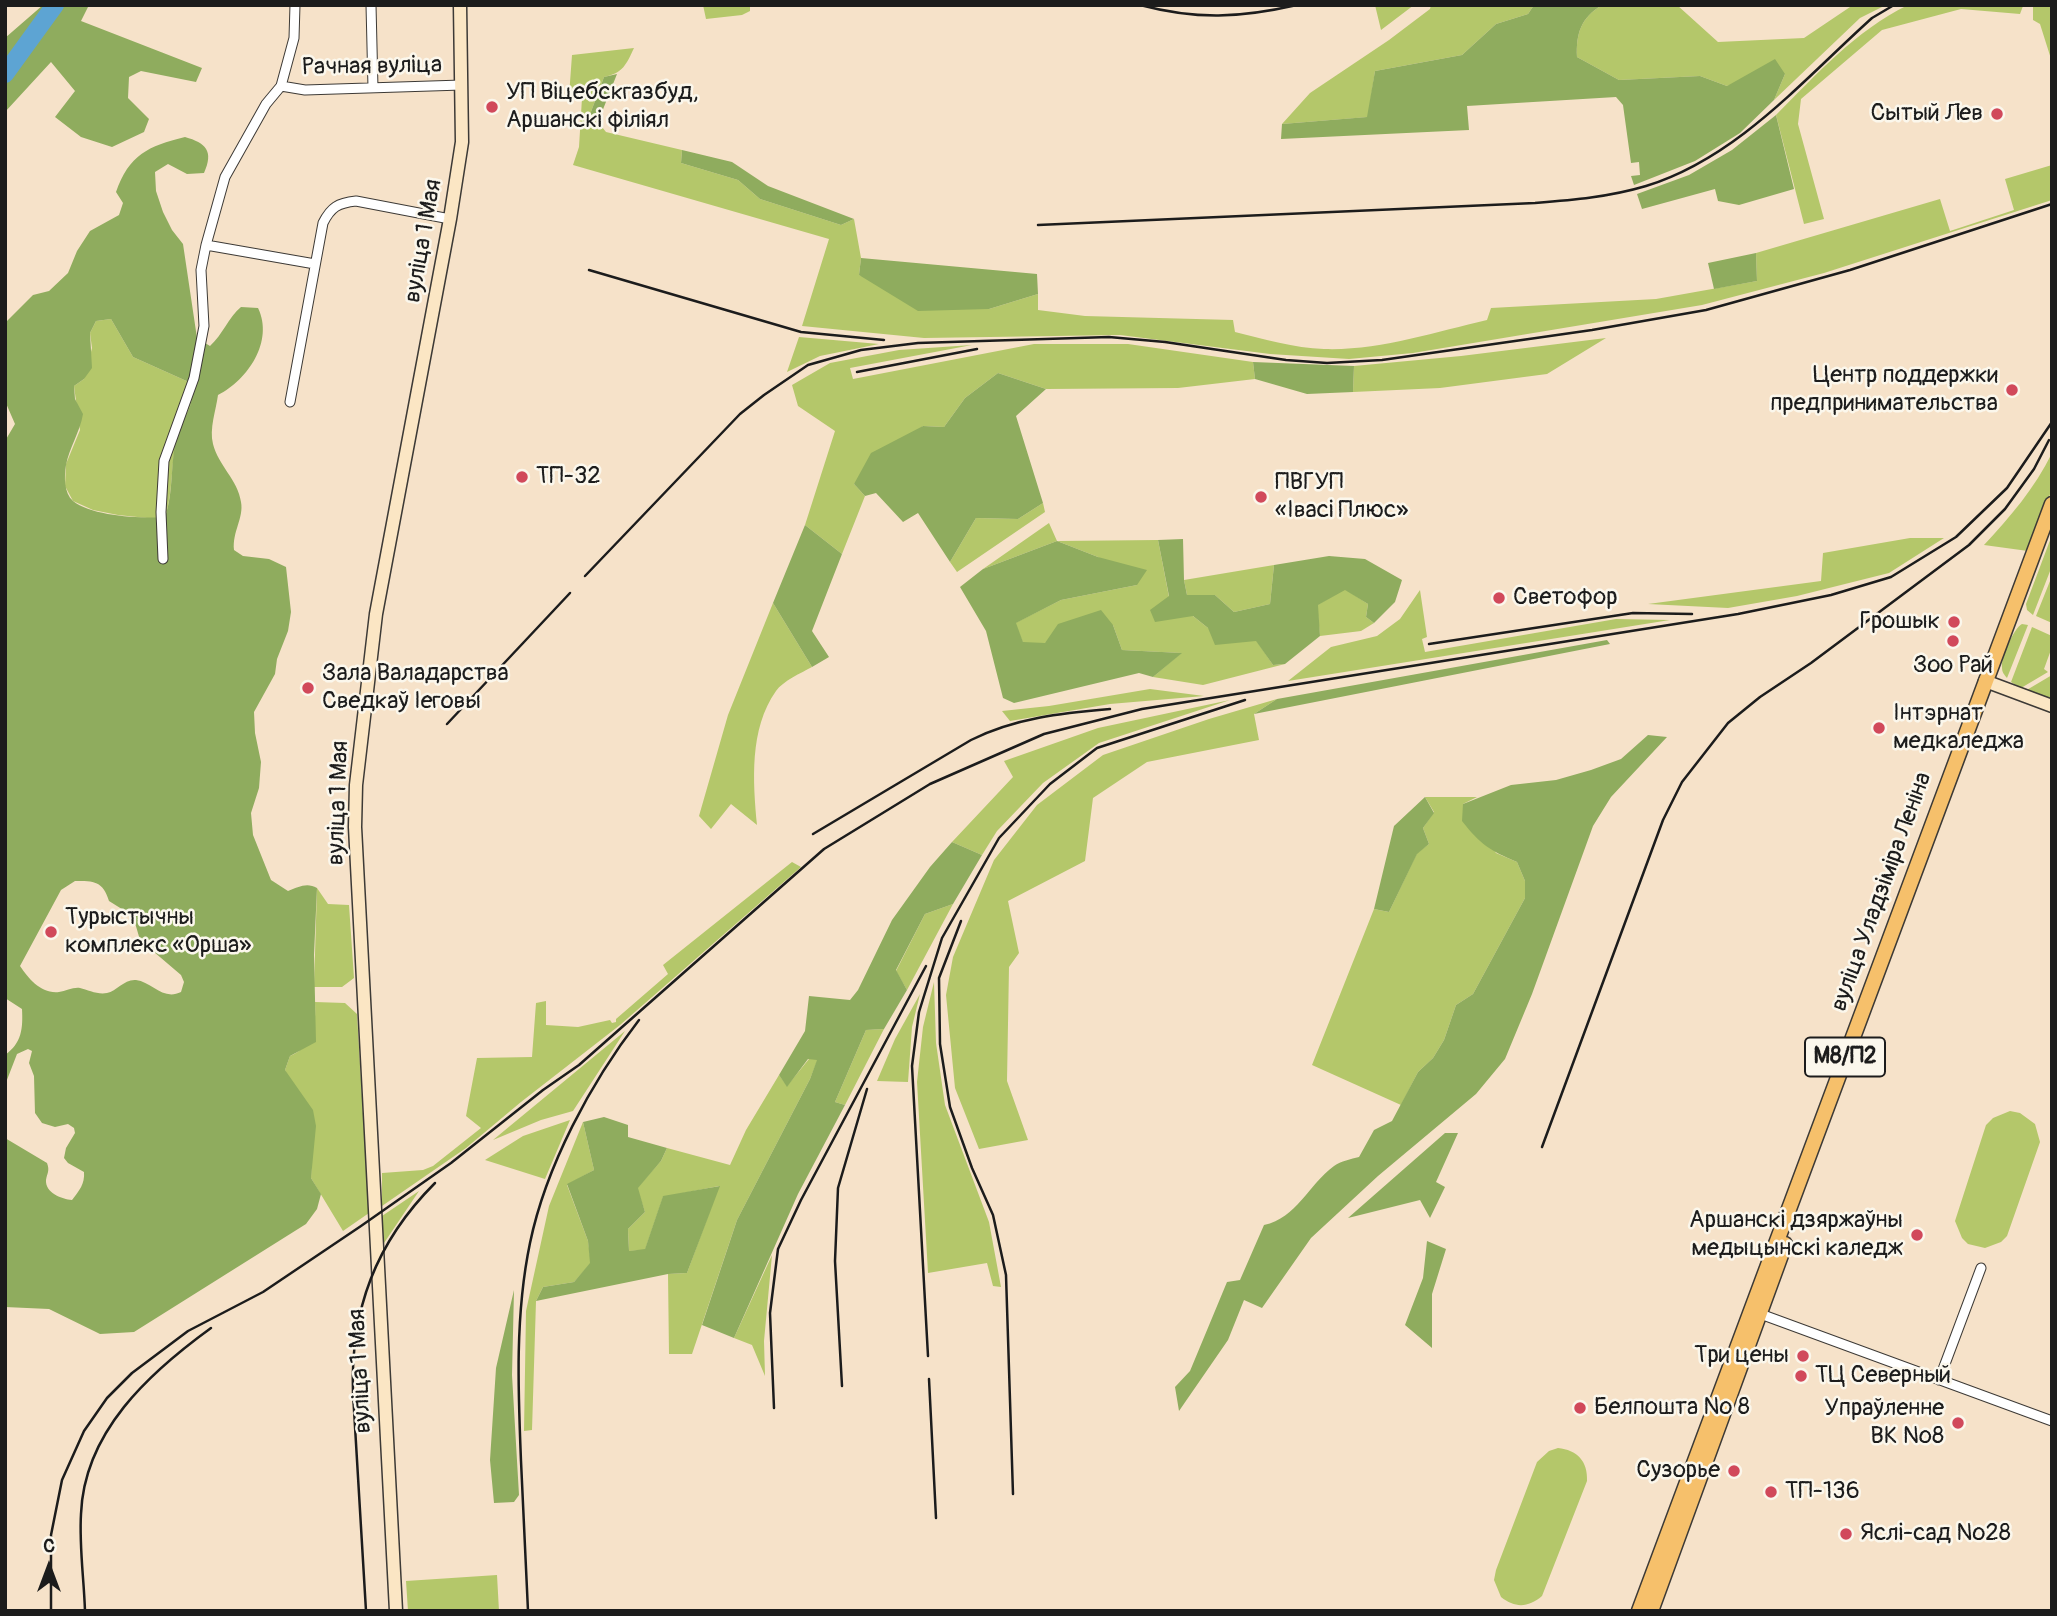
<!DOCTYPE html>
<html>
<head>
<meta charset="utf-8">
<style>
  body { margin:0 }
  #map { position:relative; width:2057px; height:1616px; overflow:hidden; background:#f6e2c9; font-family:Pangolin,sans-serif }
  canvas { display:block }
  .frame { position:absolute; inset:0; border:7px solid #1c1c1c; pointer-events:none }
  .north { position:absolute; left:14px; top:1532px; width:70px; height:70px; -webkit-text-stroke:5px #fbf7ec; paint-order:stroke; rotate:0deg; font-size:19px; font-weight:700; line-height:28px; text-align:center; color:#1c1c1c }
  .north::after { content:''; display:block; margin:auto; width:24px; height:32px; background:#1c1c1c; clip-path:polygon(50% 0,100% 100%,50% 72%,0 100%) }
</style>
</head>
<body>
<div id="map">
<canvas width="2057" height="1616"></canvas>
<div class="frame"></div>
<div class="north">С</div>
</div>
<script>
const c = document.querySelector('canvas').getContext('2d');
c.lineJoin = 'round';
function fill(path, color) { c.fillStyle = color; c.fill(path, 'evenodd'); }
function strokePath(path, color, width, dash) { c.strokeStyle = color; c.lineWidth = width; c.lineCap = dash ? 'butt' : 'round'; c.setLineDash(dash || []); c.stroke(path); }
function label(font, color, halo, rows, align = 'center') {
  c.font = font + ' Pangolin,sans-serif'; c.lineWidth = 5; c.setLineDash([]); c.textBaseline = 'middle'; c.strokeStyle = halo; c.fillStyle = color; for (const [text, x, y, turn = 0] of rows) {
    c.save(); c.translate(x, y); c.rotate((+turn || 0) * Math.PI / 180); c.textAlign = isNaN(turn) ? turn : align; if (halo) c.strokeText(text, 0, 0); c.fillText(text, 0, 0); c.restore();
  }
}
fill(new Path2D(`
  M703,5H750V11L742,15L706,19Z
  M1375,5H1414L1381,30Z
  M1431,5H1534L1528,14L1496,24L1462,55L1375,71L1368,117L1282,124L1310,93L1389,40L1430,9Z
  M1602,5H1677L1718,42L1804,38L1853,5H1886L1860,18L1774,100L1785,74L1727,86L1700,76L1619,80L1577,57C1576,33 1581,18 1602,5Z
  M1908,5L2023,6L2020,14L1961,9L1882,30L1801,99L1798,124L1824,219L1804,224L1776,115C1817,74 1855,31 1908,5Z
  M2033,5H2052V62L2040,24L2033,20Z
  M634,48C626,65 623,73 604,77L589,117L598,122L606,132L682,150L681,163L738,180L760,199L841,225L854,219L861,258L859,275L989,309L1038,294V310L1085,316L1233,320L1235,332C1264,339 1294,348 1324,349C1378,351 1435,332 1487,320L1491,308L1656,299L1757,281L1756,253L1940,199L1950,231L2014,210L2005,179L2052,165V200L1824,273L1702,305L1413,353L1349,359L1270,354L1120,335L924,338L802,326L829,239L573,165L579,147L582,98L569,96L572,55Z
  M111,319L133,357L191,383C196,406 186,410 179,430C170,458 174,490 165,518H147L118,515L93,510L73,501L65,486L66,464L80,430L74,386L84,379L92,348L90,333L96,321Z
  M799,337L879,344L820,356L787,372Z
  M1606,338L1547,374L1440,388L1353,392L1354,366L1461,356Z
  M1034,344H1128L1253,362L1255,379L1178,388L1046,389L998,373L965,398L944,427L923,426L854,484L865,496L842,554L805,525L835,431L798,406L792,385L830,363L899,350L972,345L850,368L853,379Z
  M2052,453V489L2028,551L1984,545C2010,517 2035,488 2052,453Z
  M1043,503L1045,512L957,572L950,562L976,518L1018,519Z
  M1049,523L1057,541L1158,540L1169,597L1208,628L1256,640L1273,665L1285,664L1203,685L1153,677L1181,653L1122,650L1113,625L1045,643H1023L1015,623L1061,600L1137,585L1098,557L1057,541L983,569Z
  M2052,535V566L2033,615L2027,610L2026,604Z
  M1910,538H1944L1889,573L1797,596L1728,608L1648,604L1821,581L1823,553Z
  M1274,565L1270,604L1234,612L1215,595H1187L1184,580Z
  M2052,576V623L2036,616Z
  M1345,589L1368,604L1366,617L1374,623L1361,631L1320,636L1317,605Z
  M1420,590L1427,637L1422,639L1425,652L1616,619L1670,620L1288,681L1331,647L1377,636L1400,619Z
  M773,603L812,667C801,673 783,681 776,691C749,729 753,782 757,825L731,804L711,829L699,816L728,715Z
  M2022,624L2028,625L2007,678C2004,674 2002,673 2002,667C2001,657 2014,628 2022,624Z
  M2032,627L2052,636V647L2044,669L2048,672L2021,688L2011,682Z
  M2052,675V700L2025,691Z
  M1150,689L1204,696L1110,704L1010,721L1002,711L1049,706Z
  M1277,699L1254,714L1259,740L1147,762L1093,798L1085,861L1008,901L1019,953L1009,967L1007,1081L1028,1140L979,1149L955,1088L946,995L953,957L994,860L1037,805L1103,755L1209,719Z
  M1230,700L1099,743L1043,783L997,831L982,855L952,842L1013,777L1004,761L1098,728Z
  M1425,797H1477L1463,804L1496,853L1517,862L1525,881V898L1473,994L1456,1005L1444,1040L1433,1058L1418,1072L1401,1105L1312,1065L1374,909L1389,912L1417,853L1429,844L1423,828L1434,812Z
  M792,862L801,867L620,1025L521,1102L466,1148L382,1206V1173L423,1170L433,1166L481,1128L466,1116L477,1058L532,1057L536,1003L546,1001V1025L578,1027L610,1020L612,1023L616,1022V1019L668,974L663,965Z
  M317,888L328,904L349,905L354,978L342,987H314Z
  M953,904L907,990L896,971L925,914Z
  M934,982L936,1043L945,1105L989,1222L1001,1287L993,1286L987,1263L928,1273L917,1082L923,1027Z
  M920,994L912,1027L908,1082L877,1081L895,1039Z
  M315,1002L345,1003L357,1014L369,1213L343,1231L311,1178L312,1153L285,1070L290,1056C314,1046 316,1025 315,1002Z
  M884,1029L845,1105L835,1102L866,1030Z
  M625,1031L573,1111L541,1120L493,1140Z
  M809,1059H818L810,1079L737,1220L692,1354H669L668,1274L687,1273L719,1186L663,1197L645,1250L629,1251L628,1229L645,1212L637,1188L661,1161L667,1148L730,1165L746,1130L779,1075L787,1086Z
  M2010,1111L2020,1113L2035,1124L2040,1142L2007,1236L2001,1242L1985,1248L1968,1244L1962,1238L1955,1221L1986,1125L1993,1118Z
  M570,1120L545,1179L485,1160L523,1136Z
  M583,1122L594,1170L567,1185L588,1241L591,1263L574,1282L543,1287L536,1301L532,1430L524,1431L526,1311L549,1206Z
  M419,1191L382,1246V1216Z
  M772,1255L764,1341L765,1376L752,1345L734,1338Z
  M1558,1448C1577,1450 1588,1461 1587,1481L1542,1596C1528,1608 1515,1608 1501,1597L1494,1580L1496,1570L1537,1462L1549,1451Z
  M497,1575L499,1611H408L406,1581Z`), '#b4c76a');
fill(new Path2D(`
  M43,5H89L81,21L202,68L196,82L141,71L129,77L128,98L149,119L144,132L112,147L81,137L55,117L75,91L51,62L5,112V38Z
  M1534,5H1602C1581,18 1576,33 1577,57L1619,80L1700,76L1727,86L1775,59L1785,74L1774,100L1740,133L1695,161L1634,185L1631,176L1640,175L1639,162L1631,163L1623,105L1616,97L1467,106L1469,130L1281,139L1282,124L1367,117L1375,71L1462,55L1496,24L1528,14Z
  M617,74L598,122L589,117L604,77Z
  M1776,115L1794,189L1739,205L1718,201L1715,189L1642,209L1637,194L1689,175L1732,150Z
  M185,137C206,143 214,151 204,173L187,174L168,164L155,172L156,191L163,212L172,230L183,244L197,338L210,346C223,334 228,318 241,307L258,308C274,341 248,380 218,395C216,410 209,429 213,444C218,465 238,480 241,502C244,518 232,532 234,550L243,556L269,559L286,567L291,612L288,631L277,659L275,674L254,712L255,733L261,762L259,788L251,813L253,835L271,880L288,891C298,887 307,882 317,888L314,955L316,1042L290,1056L285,1070L313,1110L316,1126L311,1178L321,1194L317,1209L306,1224L134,1332L100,1334L49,1309L5,1307V1138L47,1163C50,1171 47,1173 46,1180C45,1193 62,1199 72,1200C79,1191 85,1184 84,1172L68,1163L64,1158L66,1148L75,1133L74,1128L68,1124L55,1127L42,1123L35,1113L34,1076L29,1063L32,1051L28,1049L17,1054L5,1085V1055C22,1043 23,1028 22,1009L5,998V441L15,424L5,401V323L33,295L49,291L68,273L77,251L90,231L119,215L123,203L116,192C129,155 148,146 185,137ZM111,319L133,357L191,383C196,408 183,414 177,435C170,462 174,492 165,517C142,519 91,516 73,501C64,493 64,477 66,465C69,448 80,432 83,414L75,399L74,386L84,379L92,368L90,333L96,321ZM75,881C94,881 103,881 109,901L133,916L140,940L181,975L184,982L181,992C163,1001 152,982 136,980C124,979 117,991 107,993C98,995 88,990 80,988C73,987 66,991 59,992C41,994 29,979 20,966L61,890Z
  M682,150L732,162L768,186L854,219L841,225L760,199L738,180L681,163Z
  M1756,253L1757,281L1714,289L1708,263Z
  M861,258L1037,274L1038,294L989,309L918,311L859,275Z
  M1253,362L1354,366L1353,392L1307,394L1255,379Z
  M998,373L1046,389L1016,416L1043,503L1018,519L976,518L950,562L918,513L903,522L876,493L865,496L854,484L871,453L923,426L944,427L965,398Z
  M805,525L842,554L812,631L829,657L812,667L773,603Z
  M1183,539L1184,580L1187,595H1215L1234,612L1270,604L1274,565L1329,556L1365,559L1402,580L1395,602L1374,623L1366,617L1368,604L1345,590L1318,605L1320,636L1285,664L1273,665L1256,641L1215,645L1208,628L1193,616L1155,622L1150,610L1169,596L1158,540Z
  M1057,541L1098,557L1147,570L1137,585L1061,600L1016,623L1023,642L1045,643L1058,624L1101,610L1113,625L1122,650L1182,653L1153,677L1139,673L1014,703L1003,698L986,631L960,587L983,569Z
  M1607,640L1610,644L1254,714L1277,699Z
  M1648,735L1667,737L1611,797L1593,826L1532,994L1505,1059L1476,1094L1378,1176L1311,1238L1262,1308L1244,1300L1228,1340L1179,1411L1175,1387L1190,1371L1227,1282L1240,1280L1264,1225C1297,1218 1308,1185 1334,1166C1341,1161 1351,1159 1359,1157L1374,1130L1392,1121L1418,1072L1433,1058L1444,1040L1456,1005L1473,994L1525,898V881L1517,862C1489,850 1481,845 1462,821L1463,804L1511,785L1556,780L1591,770L1621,759Z
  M1425,797L1434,813L1423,828L1429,844L1417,854L1389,912L1374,909L1394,826Z
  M952,842L982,855L953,904L925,914L896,970L907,990L884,1029L866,1030L835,1102L845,1105L798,1194L734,1338L702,1325L737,1220L810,1079L817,1060L808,1059L787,1087L779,1075L805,1031L809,996L850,1000L858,990L892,920L930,867Z
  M604,1117L628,1125V1137L667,1148L661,1161L638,1188L645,1212L628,1229L629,1251L645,1249L663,1196L720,1186L687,1273L668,1274L536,1301L543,1287L574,1282L590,1263L588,1241L567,1184L594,1170L583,1122Z
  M1445,1133H1458L1436,1182L1445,1187L1430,1218L1420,1200L1348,1218Z
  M1427,1241L1446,1249L1432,1294V1348L1405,1325L1423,1278Z
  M514,1290L512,1375L519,1495L514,1502L494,1503L490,1460L496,1368Z`), '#8fac5e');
strokePath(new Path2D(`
  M5,74L55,5`), '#5da4d3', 18);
const street = new Path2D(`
  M295,5L294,38L281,86L305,90L462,85
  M371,5L373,88
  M206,245L315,264
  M290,402L323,223C331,207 338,203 356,201L450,219
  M163,559L161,512L164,461L194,378L204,326L201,270L206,245L225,177L266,104L281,86
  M1755,1312L2052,1421
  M1939,1380L1981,1268`);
const secondary = new Path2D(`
  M1985,681L2052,706
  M396,1611L355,827L356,785L376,614L450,219L462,142L460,5`);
const primary = new Path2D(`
  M1639,1611L2052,504
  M1651,1611L1785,1244`);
strokePath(street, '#3d3a36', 11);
strokePath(secondary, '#3d3a36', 15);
strokePath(primary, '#3d3a36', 17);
strokePath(street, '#fff', 9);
strokePath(secondary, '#fbe6c4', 12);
strokePath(primary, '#f6c06b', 14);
strokePath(new Path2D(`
  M1140,5C1197,20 1240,18 1297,5
  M1038,225L1535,203C1573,200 1609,197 1646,186C1737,158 1803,80 1872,18L1894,5
  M589,270L801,332L884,340
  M857,372L977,349
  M585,576L740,414L764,395L808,365L861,350L918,343L1109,337L1165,342L1286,360L1327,363L1382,360L1592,330L1706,310L1850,270L2052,204
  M1429,644L1633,613L1692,614
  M447,724L570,593
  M813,834L971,740C1015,718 1062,713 1110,709
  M961,921L939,978L940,1044L950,1107L972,1168L993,1215L1006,1275L1013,1494
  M1542,1147L1663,820L1682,782L1728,723L1760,697L1811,663L1969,545L2005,509L2034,469L2049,440
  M928,1356L912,1066L919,1012L942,938L999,838L1050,784L1097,748L1245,700
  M929,1379L936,1518
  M842,1386L835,1261L838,1188L867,1089
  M774,1408L770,1313L778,1249L801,1200L926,966
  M51,1611V1535L62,1480L84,1431L107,1398L132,1373L188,1331L263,1292L361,1226L451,1163L543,1090L579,1065L824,849L930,784L1044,734L1142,709L1738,614L1831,595L1891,577L1956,537L2007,488L2052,422
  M85,1611C84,1579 79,1546 81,1514C84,1432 149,1373 211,1328
  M366,1611L353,1393C350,1310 376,1242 435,1183
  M528,1611C526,1561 523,1511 521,1461C518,1389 515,1315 530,1243C546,1166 591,1082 639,1020`), '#1c1c1c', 2.5);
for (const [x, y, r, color] of [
  [492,107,7,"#d1495b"],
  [1997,114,7,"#d1495b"],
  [2012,390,7,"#d1495b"],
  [522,477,7,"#d1495b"],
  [1261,497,7,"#d1495b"],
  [1499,598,7,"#d1495b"],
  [1954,622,7,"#d1495b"],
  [1953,641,7,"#d1495b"],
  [308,688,7,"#d1495b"],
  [1879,728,7,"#d1495b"],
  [51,932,7,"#d1495b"],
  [1917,1235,7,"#d1495b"],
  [1803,1356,7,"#d1495b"],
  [1801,1376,7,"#d1495b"],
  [1580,1408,7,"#d1495b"],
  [1958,1423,7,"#d1495b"],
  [1734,1471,7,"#d1495b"],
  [1771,1492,7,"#d1495b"],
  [1846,1534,7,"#d1495b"]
]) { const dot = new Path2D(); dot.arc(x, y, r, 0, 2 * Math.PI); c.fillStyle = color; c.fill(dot); strokePath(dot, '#fbf7ec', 2.5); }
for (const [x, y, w] of [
  [1845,1057,80]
]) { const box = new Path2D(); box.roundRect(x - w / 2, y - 19.5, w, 39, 5); c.fillStyle = '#fbf7ec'; c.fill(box); strokePath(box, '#1c1c1c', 2); }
label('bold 23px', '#1c1c1c', null, [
  ["М8/П2",1845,1057]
]);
label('24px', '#1c1c1c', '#fbf7ec', [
  ["Рачная вуліца",372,67,-1],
  ["вуліца 1 Мая",424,241,-80],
  ["вуліца 1 Мая",339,803,-88],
  ["вуліца Уладзіміра Леніна",1882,892,-70],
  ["вуліца 1 Мая",361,1371,-93]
]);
label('24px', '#1c1c1c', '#fbf7ec', [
  ["УП Віцебскгазбуд,",506,93],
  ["Аршанскі філіял",506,121],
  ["Сытый Лев",1983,114,"right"],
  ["Центр поддержки",1998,376,"right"],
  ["предпринимательства",1998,404,"right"],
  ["ТП-32",536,477],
  ["ПВГУП",1275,483],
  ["«Івасі Плюс»",1275,511],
  ["Светофор",1513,598],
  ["Грошык",1940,622,"right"],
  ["Зоо Рай",1953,666,"center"],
  ["Зала Валадарства",322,674],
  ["Сведкаў Іеговы",322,702],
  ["Інтэрнат",1893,714],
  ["медкаледжа",1893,742],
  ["Турыстычны",65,918],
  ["комплекс «Орша»",65,946],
  ["Аршанскі дзяржаўны",1903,1221,"right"],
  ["медыцынскі каледж",1903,1249,"right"],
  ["Три цены",1789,1356,"right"],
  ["ТЦ Северный",1815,1376],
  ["Белпошта № 8",1594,1408],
  ["Упраўленне",1944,1409,"right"],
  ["ВК №8",1944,1437,"right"],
  ["Сузорье",1720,1471,"right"],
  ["ТП-136",1785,1492],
  ["Яслі-сад №28",1860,1534]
], 'left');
</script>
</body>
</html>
